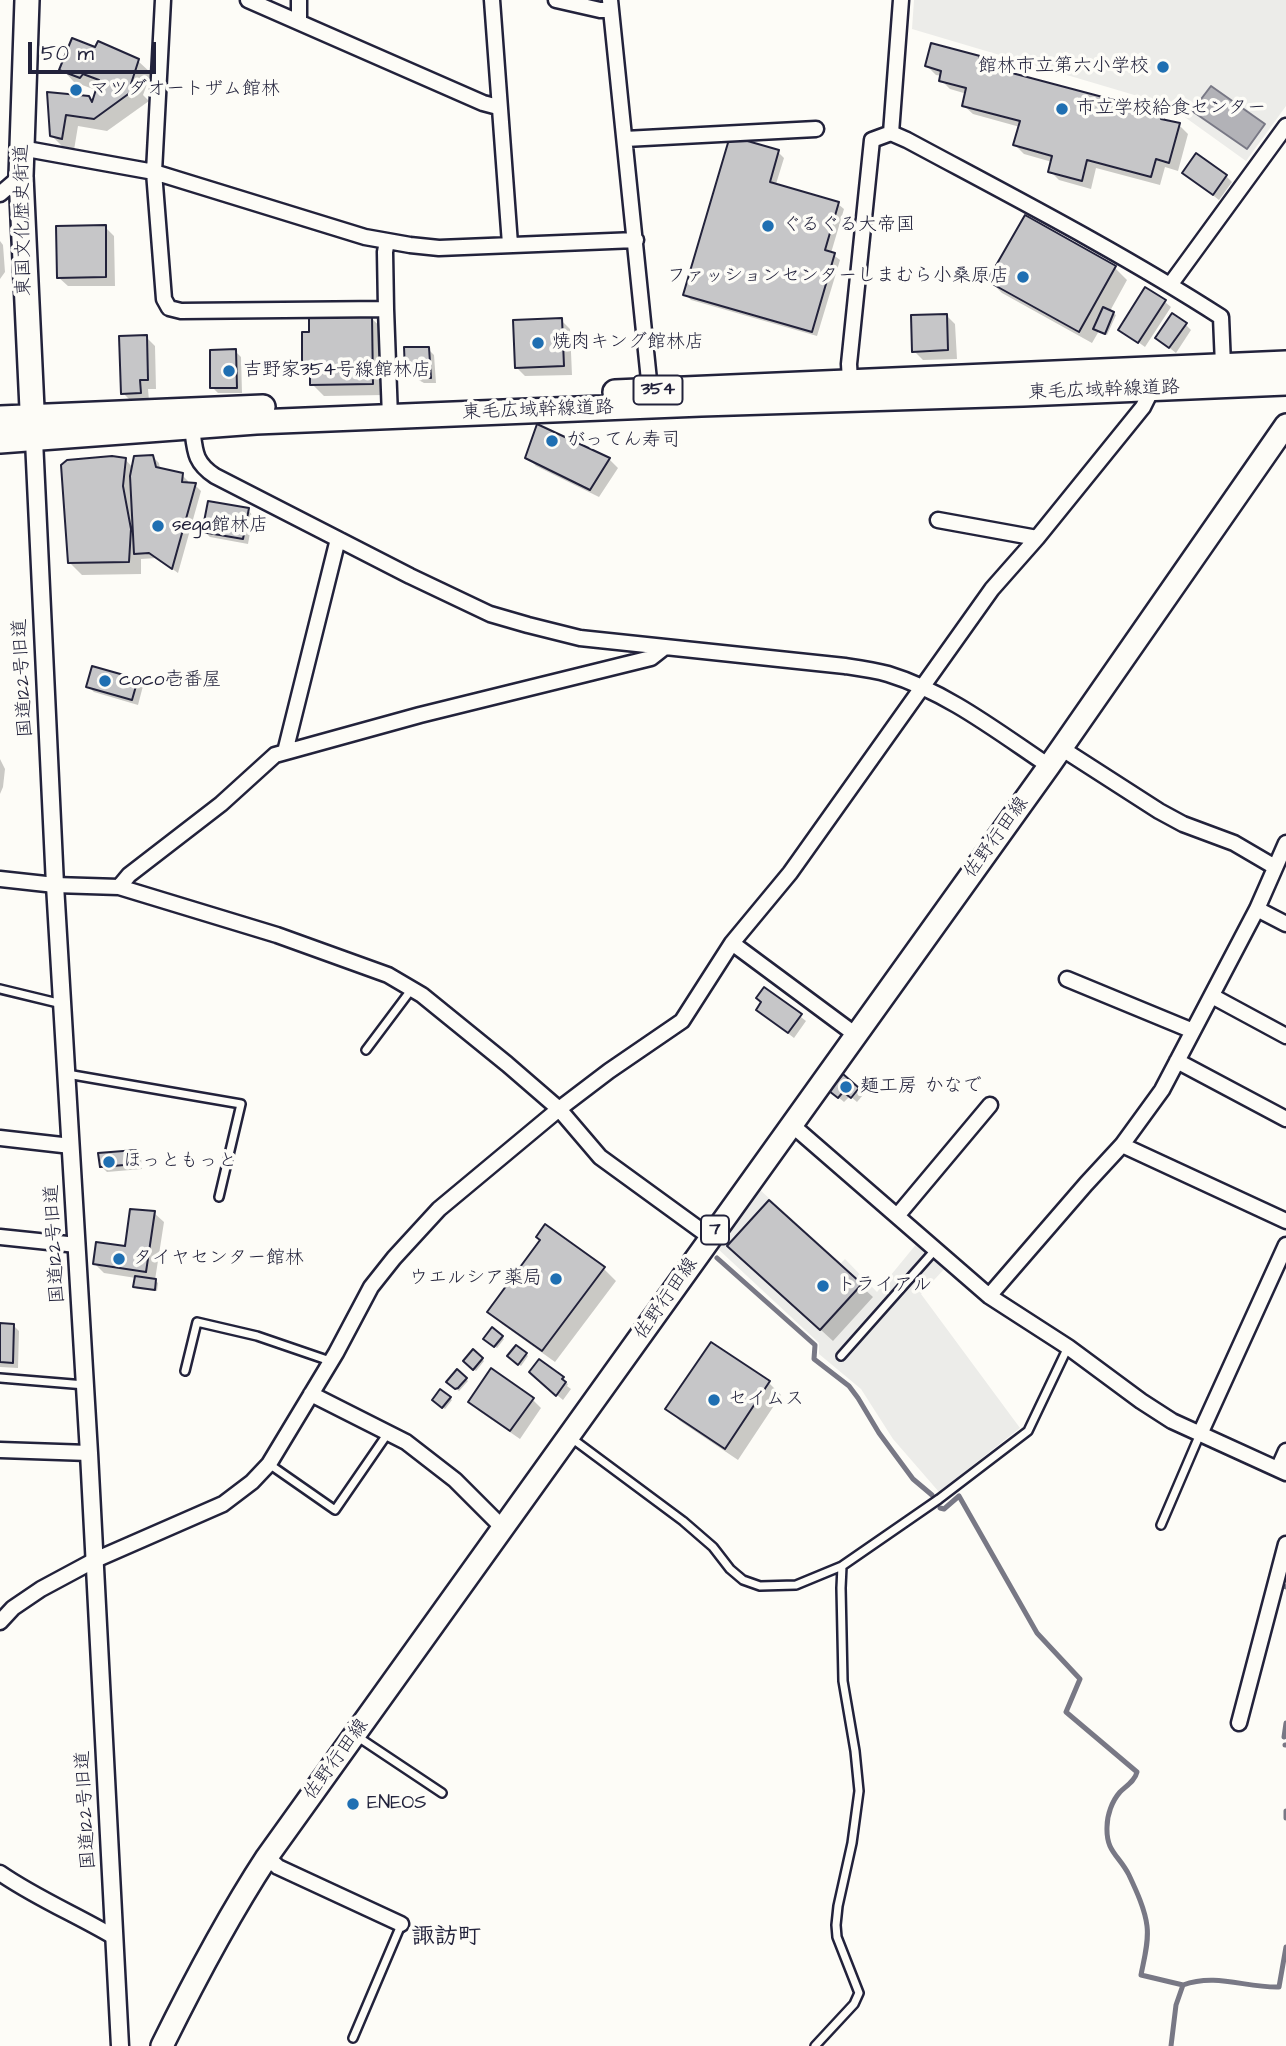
<!DOCTYPE html>
<html>
<head>
<meta charset="utf-8">
<style>
  body { margin:0 }
  #map { position:relative; width:1286px; height:2046px; overflow:hidden; background:#fdfcf7; font-family:"Architects Daughter",sans-serif }
  canvas { display:block }
  .scale { position:absolute; left:28px; top:42px; width:128px; height:32px; box-sizing:border-box; border:4px solid #22223b; border-top:0; padding-left:9px; font-size:21px; line-height:24px; white-space:nowrap; color:#22223b; -webkit-text-stroke:5px #fdfcf7; paint-order:stroke }
</style>
</head>
<body>
<div id="map">
<canvas width="1286" height="2046"></canvas>
<div class="scale">50 m</div>
</div>
<script>
const c = document.querySelector('canvas').getContext('2d');
c.lineJoin = 'round';
function fill(path, color) { c.fillStyle = color; c.fill(path, 'evenodd'); }
function strokePath(path, color, width, dash) { c.strokeStyle = color; c.lineWidth = width; c.lineCap = dash ? 'butt' : 'round'; c.setLineDash(dash || []); c.stroke(path); }
function label(font, color, halo, rows, align = 'center') {
  c.font = font + ' "Architects Daughter","Klee One",sans-serif'; c.lineWidth = 7; c.setLineDash([]); c.textBaseline = 'middle'; c.strokeStyle = halo; c.fillStyle = color; for (const [text, x, y, turn = 0] of rows) {
    c.save(); c.translate(x, y); c.rotate((+turn || 0) * Math.PI / 180); c.textAlign = isNaN(turn) ? turn : align; if (halo) c.strokeText(text, 0, 0); c.fillText(text, 0, 0); c.restore();
  }
}
fill(new Path2D(`
  M914,0H1286V106L1246,161L1168,105L912,29Z
  M760,1190L841,1263L845,1259L877,1292L918,1242L947,1266L921,1294L1020,1428L939,1492L893,1439L861,1389L819,1354V1343L717,1248Z`), '#ecece9');
const water = new Path2D(`
  M1211,86L1265,124L1247,149L1192,111Z`);
fill(water, '#b2b2b7');
strokePath(water, '#787885', 2);
fill(new Path2D(`
  M99,43L138,61L151,73L143,95L149,101L107,131L78,126L74,150L64,148L51,135L49,94L93,103L99,86L95,85L93,89L74,82L62,69L96,49Z
  M979,58L988,68L1162,115L1169,123L1179,125L1188,134L1178,171L1165,167L1160,185L1096,168L1091,189L1059,180L1050,171L1052,162L1024,154L1015,145L1020,127L973,114L963,105L967,94L950,89L941,80L942,76L936,75L927,66Z
  M778,152L784,158L776,184L838,204L844,209L831,253L840,260L817,336L691,300L685,294Z
  M1184,173L1226,176L1232,182L1219,200Z
  M1026,217L1115,268L1127,280L1110,311L1116,315L1107,335L1099,331L1092,343L1002,293L990,281Z
  M105,227L114,236L115,286H68L58,277Z
  M0,241L3,245L5,272L0,279Z
  M1165,302L1171,307L1145,347L1120,329Z
  M946,315L955,324L957,359L923,360L914,351Z
  M371,318L384,330L385,395L324,396L312,384L311,379L304,371Z
  M561,320L570,329L572,375L525,376L516,367Z
  M1186,325L1191,330L1176,353L1157,338Z
  M146,337L155,346L156,389H148L149,401L132,402L123,393Z
  M428,349L434,355L436,383H424L413,377L407,371Z
  M235,351L241,357L242,393H218L212,387Z
  M153,457L159,463L160,469L182,475L188,481V484L195,485L201,491L178,573L157,558L141,559V574L82,575L70,563L125,459L133,468Z
  M527,457L609,459L618,468L599,497L536,466Z
  M248,510L253,516L248,544L210,537L204,531Z
  M137,681L143,686L138,705L94,692L88,687Z
  M0,759L5,769L3,787L0,794Z
  M765,989L806,1021L794,1038L764,1015Z
  M858,1089L863,1095L857,1102L850,1096L844,1102L831,1091Z
  M135,1152L141,1158L142,1169L107,1172L101,1166Z
  M154,1213L164,1222L155,1280L158,1283L157,1291L137,1289L135,1287L136,1278L104,1273L95,1264L127,1248Z
  M742,1258L860,1285L873,1297L833,1341Z
  M603,1268L616,1281L555,1362L502,1324L490,1311Z
  M0,1325L14,1326L19,1331L18,1368L0,1367Z
  M492,1330L504,1339L497,1348L485,1339Z
  M711,1344L769,1383L781,1395L738,1460L680,1421L668,1409Z
  M473,1352L484,1361L476,1371L465,1361Z
  M526,1354L528,1356L521,1366L509,1356Z
  M540,1361L568,1384L567,1386L571,1389L563,1400L537,1378Z
  M457,1371L468,1381L459,1391L448,1382Z
  M441,1391L452,1400L445,1409L434,1399Z
  M532,1399L541,1408L520,1439L479,1411L470,1402Z`), '#0003');
strokePath(new Path2D(`
  M717,1258L815,1345L814,1359L849,1386L858,1398L879,1433L913,1479L932,1495
  M940,1508L944,1509L959,1496L1037,1633L1080,1679L1066,1712L1137,1772C1135,1781 1126,1786 1120,1792C1112,1801 1107,1815 1107,1827C1106,1852 1119,1855 1129,1875C1136,1890 1145,1909 1147,1926C1149,1942 1144,1959 1141,1975L1183,1985
  M1283,1586L1286,1587
  M1284,1737L1286,1723
  M1285,1745H1286
  M1286,1811V1818
  M1171,2046L1176,2005L1183,1985C1216,1973 1246,1988 1279,1987L1286,1947`), '#787885', 5);
const building = new Path2D(`
  M72,38L95,47L98,41L139,59L131,84L138,87L94,119L66,115L62,139L50,136L47,92L89,96L92,102L99,80L83,74L80,78L59,70Z
  M931,43L980,56L978,64L1163,113L1161,119L1180,123L1169,163L1156,159L1151,177L1087,160L1082,181L1048,172L1052,156L1013,145L1020,121L962,106L966,88L939,81L941,71L925,66Z
  M730,136L779,150L770,182L839,202L825,250L835,253L812,332L683,295Z
  M1196,153L1227,175L1213,195L1182,173Z
  M1025,215L1116,266L1079,332L987,281Z
  M106,225V277L57,278L56,226Z
  M1145,287L1166,300L1138,343L1118,330Z
  M1103,307L1114,312L1105,334L1093,329Z
  M1172,313L1187,323L1169,348L1155,338Z
  M947,314L948,350L912,352L911,315Z
  M372,316L373,384L310,385V372H302V332H309V317Z
  M562,318L564,366L515,368L513,320Z
  M147,335L148,380H140L141,393L121,394L119,336Z
  M404,347H429L431,378H417L405,372Z
  M236,349L237,388H210V350Z
  M537,424L610,458L590,490L525,458Z
  M153,455L156,467L183,473L182,482L196,483L172,569L149,553L134,554L130,476L134,456Z
  M112,456L126,458L123,486L131,529L129,562L68,563L61,465L67,460Z
  M208,501L249,508L243,539L202,532Z
  M92,666L138,679L132,700L86,687Z
  M764,987L802,1014L788,1033L756,1010L761,1002L756,998Z
  M843,1074L859,1088L851,1098L843,1092L838,1098L829,1091Z
  M136,1150L137,1164L100,1167L98,1153Z
  M769,1200L862,1284L820,1330L727,1246Z
  M130,1209L155,1211L146,1272L93,1264L96,1242L125,1246Z
  M545,1224L605,1267L542,1351L487,1312L540,1240L536,1237Z
  M135,1276L156,1279L155,1290L133,1287Z
  M0,1323L14,1324L13,1363L0,1362Z
  M492,1327L503,1336L494,1347L483,1339Z
  M711,1342L770,1381L725,1449L665,1409Z
  M516,1345L527,1353L518,1365L507,1356Z
  M473,1349L483,1358L473,1370L463,1361Z
  M539,1359L564,1377L562,1379L566,1382L556,1396L529,1372Z
  M491,1368L534,1398L510,1431L468,1402Z
  M457,1369L467,1378L458,1388L455,1389L446,1382Z
  M440,1389L451,1397L442,1408L432,1400Z`);
fill(building, '#c6c6c8');
strokePath(building, '#22223b', 2);
const service = new Path2D(`
  M0,989L62,1004
  M366,1050L411,990
  M67,1074L241,1104L219,1197
  M841,1356L935,1250
  M185,1371L197,1322L257,1336L330,1361
  M0,1378L85,1385
  M570,1437L683,1521L713,1547L730,1569L743,1580L760,1586L796,1585L842,1566L939,1499L1028,1431L1068,1347
  M269,1464L335,1510L388,1433
  M1161,1525L1200,1434
  M358,1737L442,1793
  M353,2038L401,1925
  M815,2046L854,2004L859,1993L837,1937L836,1925L838,1906L852,1843L859,1791L855,1751L843,1681L841,1588L842,1566`);
const minor = new Path2D(`
  M163,0L154,172L164,299L169,308L181,311L386,309
  M248,0L483,103L498,107
  M299,0V21
  M492,0L510,244
  M556,0L600,10H611
  M610,0L650,390
  M891,133L901,0
  M625,139L816,129
  M21,148L154,172L365,237L410,245L439,248L636,240
  M0,194L21,176
  M387,241L385,252L386,309L390,417
  M1170,285L1286,126
  M850,381L849,364L872,140L891,133L907,140C1013,197 1120,252 1221,317L1223,365
  M192,427C195,451 194,462 215,476L410,576L490,614L528,625L580,638L845,666C859,668 874,670 888,674C947,692 998,732 1049,766
  M938,520L1037,538
  M1061,748L1159,811L1183,824L1234,843L1275,867
  M285,752L338,539
  M0,879L55,885L119,887L277,935L388,975L422,995L507,1064L559,1109L600,1157L710,1237
  M119,887L129,875L221,804L275,755L420,715L651,658L665,647
  M1257,909L1286,924
  M732,943L856,1035
  M1067,979L1193,1031
  M1212,996L1286,1036
  M1177,1061L1286,1119
  M792,1125L989,1296L1068,1347L1141,1401L1172,1421L1286,1473
  M0,1138L71,1146
  M1122,1145L1286,1221
  M897,1216L990,1105
  M0,1237L77,1245
  M989,1296L1086,1184L1122,1145L1162,1090L1257,909L1286,843
  M311,1394L406,1442L455,1480L504,1529
  M1200,1434L1286,1245
  M0,1450L89,1453
  M1278,1469L1286,1451
  M0,1622L13,1608L41,1589L95,1560L223,1504L252,1482L269,1464L336,1353L371,1287L394,1258L439,1209L559,1109L609,1071L682,1021L732,943L790,873L992,589L1037,538L1143,407L1152,389
  M1239,1723L1286,1544
  M267,1857L278,1867L401,1924
  M0,1873C36,1898 77,1915 114,1937`);
const tertiary = new Path2D(`
  M34,440L55,885L89,1453L120,2046`);
const primary = new Path2D(`
  M162,2046C194,1981 227,1918 267,1857L1049,766L1286,425`);
const trunk = new Path2D(`
  M27,0L21,176L33,430
  M615,392L1286,363
  M0,418L263,407
  M0,441L256,422L701,404L1023,394L1286,383`);
strokePath(service, '#22223b', 12);
strokePath(minor, '#22223b', 19);
strokePath(tertiary, '#22223b', 21);
strokePath(primary, '#22223b', 26);
strokePath(trunk, '#22223b', 28);
strokePath(service, '#fdfcf7', 7);
strokePath(minor, '#fdfcf7', 14);
strokePath(tertiary, '#fdfcf7', 16);
strokePath(primary, '#fdfcf7', 21);
strokePath(trunk, '#fdfcf7', 23);
for (const [x, y, r, color] of [
  [1163,67,7,"#1f6fb2"],
  [76,90,7,"#1f6fb2"],
  [1062,109,7,"#1f6fb2"],
  [768,226,7,"#1f6fb2"],
  [1023,277,7,"#1f6fb2"],
  [538,343,7,"#1f6fb2"],
  [229,371,7,"#1f6fb2"],
  [552,441,7,"#1f6fb2"],
  [158,526,7,"#1f6fb2"],
  [105,681,7,"#1f6fb2"],
  [846,1087,7,"#1f6fb2"],
  [109,1162,7,"#1f6fb2"],
  [119,1259,7,"#1f6fb2"],
  [556,1279,7,"#1f6fb2"],
  [823,1286,7,"#1f6fb2"],
  [714,1400,7,"#1f6fb2"],
  [353,1804,7,"#1f6fb2"]
]) { const dot = new Path2D(); dot.arc(x, y, r, 0, 2 * Math.PI); c.fillStyle = color; c.fill(dot); strokePath(dot, '#fdfcf7', 2.5); }
for (const [x, y, w] of [
  [658,390,49],
  [715,1230,28]
]) { const box = new Path2D(); box.roundRect(x - w / 2, y - 14.5, w, 29, 5); c.fillStyle = '#fdfcf7'; c.fill(box); strokePath(box, '#22223b', 2); }
label('bold 18px', '#22223b', null, [
  ["354",658,390],
  ["7",715,1230]
]);
label('19px', '#22223b', '#fdfcf7', [
  ["館林市立第六小学校",1149,67,"right"],
  ["マツダオートザム館林",90,90],
  ["市立学校給食センター",1076,109],
  ["ぐるぐる大帝国",782,226],
  ["ファッションセンターしまむら小桑原店",1009,277,"right"],
  ["焼肉キング館林店",552,343],
  ["吉野家354号線館林店",243,371],
  ["がってん寿司",566,441],
  ["sega館林店",172,526],
  ["coco壱番屋",119,681],
  ["麺工房 かなで",860,1087],
  ["ほっともっと",123,1162],
  ["タイヤセンター館林",133,1259],
  ["ウエルシア薬局",542,1279,"right"],
  ["トライアル",837,1286],
  ["セイムス",728,1400],
  ["ENEOS",367,1804]
], 'left');
label('19px', '#22223b', '#fdfcf7', [
  ["東国文化歴史街道",24,220,-91],
  ["東毛広域幹線道路",1104,391,-2],
  ["東毛広域幹線道路",538,411,-2],
  ["国道122号旧道",24,678,-93],
  ["佐野行田線",997,838,-54],
  ["国道122号旧道",56,1244,-93],
  ["佐野行田線",667,1299,-55],
  ["佐野行田線",337,1760,-54],
  ["国道122号旧道",87,1810,-93]
]);
label('bold 23px', '#22223b', '#fdfcf7', [
  ["諏訪町",446,1938]
]);
</script>
</body>
</html>
